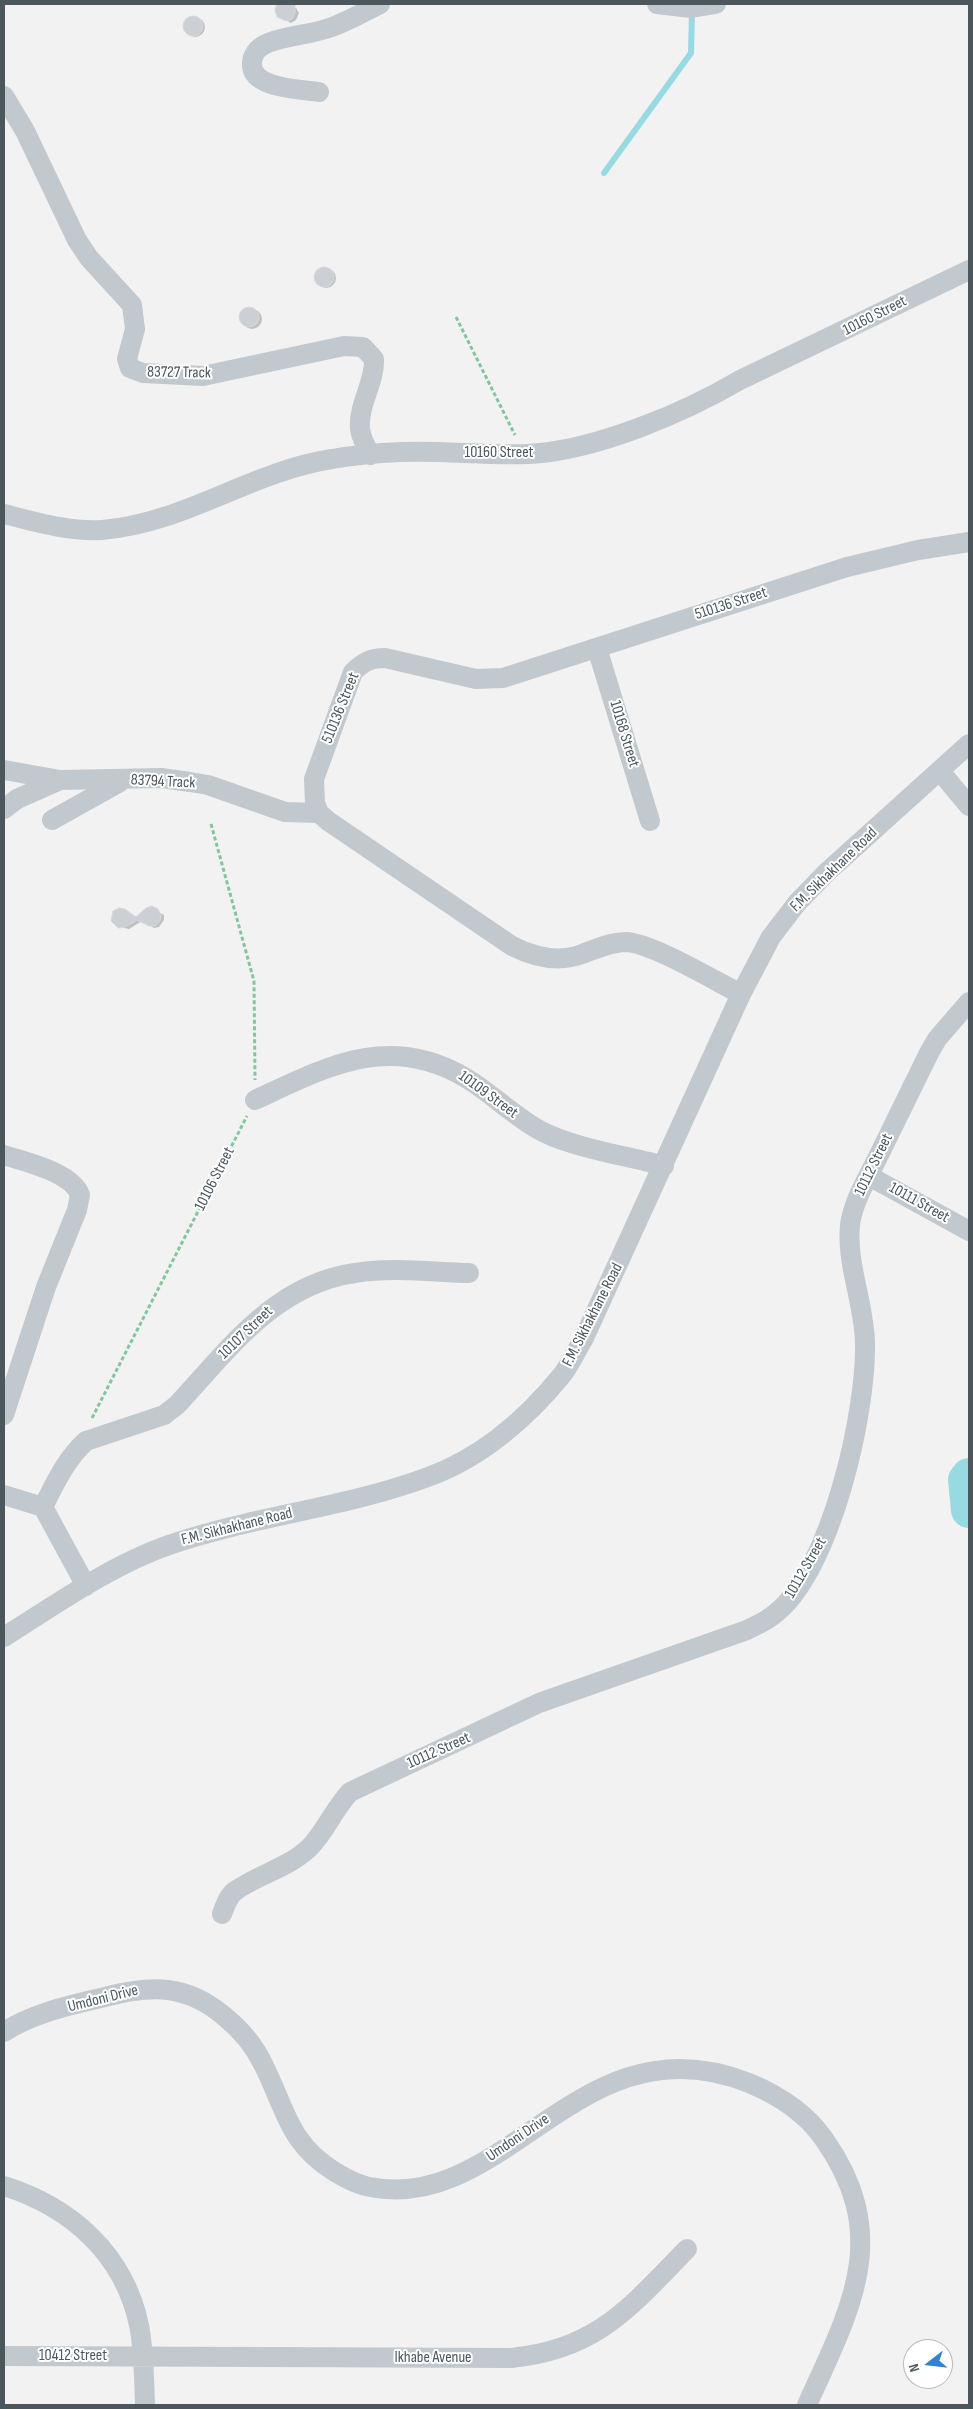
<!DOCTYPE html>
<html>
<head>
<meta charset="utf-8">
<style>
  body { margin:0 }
  #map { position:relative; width:973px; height:2409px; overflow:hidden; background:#f3f2f2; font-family:"Sofia Sans Condensed",sans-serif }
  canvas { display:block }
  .frame { position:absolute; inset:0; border:5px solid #4b565d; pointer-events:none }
  .north { position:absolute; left:903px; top:2339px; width:50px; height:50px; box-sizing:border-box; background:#fff; border:1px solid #b7bbbe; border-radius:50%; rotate:254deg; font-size:14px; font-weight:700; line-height:20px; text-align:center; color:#4b565d }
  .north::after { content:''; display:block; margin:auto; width:18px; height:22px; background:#3084cf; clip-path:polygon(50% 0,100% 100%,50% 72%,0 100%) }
</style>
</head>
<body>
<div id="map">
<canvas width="973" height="2409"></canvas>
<div class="frame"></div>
<div class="north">N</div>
</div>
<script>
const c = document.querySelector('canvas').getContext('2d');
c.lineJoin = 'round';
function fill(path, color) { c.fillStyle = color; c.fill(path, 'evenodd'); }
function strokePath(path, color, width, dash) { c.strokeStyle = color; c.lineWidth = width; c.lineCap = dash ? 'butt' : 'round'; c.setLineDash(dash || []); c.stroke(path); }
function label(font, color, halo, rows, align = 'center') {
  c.font = font + ' "Sofia Sans Condensed",sans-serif'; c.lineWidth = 4; c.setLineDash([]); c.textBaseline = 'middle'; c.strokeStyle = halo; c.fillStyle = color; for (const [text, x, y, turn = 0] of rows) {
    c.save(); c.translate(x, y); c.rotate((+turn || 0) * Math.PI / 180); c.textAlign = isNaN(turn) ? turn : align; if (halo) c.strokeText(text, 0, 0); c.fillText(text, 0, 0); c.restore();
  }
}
fill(new Path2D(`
  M284,4L296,8L299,13L296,20L291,23L278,16L279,6Z
  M185 27a10 10 0 1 1 20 0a10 10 0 1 1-20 0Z
  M316 278a10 10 0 1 1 20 0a10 10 0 1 1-20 0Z
  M242 319a10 10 0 1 1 20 0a10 10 0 1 1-20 0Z
  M152,908L164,915V920L159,927L154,928L142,921L129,929L119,927Z`), '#0003');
strokePath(new Path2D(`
  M604,173L691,53L692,10`), '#98dae2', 6);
strokePath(new Path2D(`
  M969,1476L966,1480L969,1510`), '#98dae2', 36);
const building = new Path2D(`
  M277,4H295V13L292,19L286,21L277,17L275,11Z
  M183 26a10 10 0 1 1 20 0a10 10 0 1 1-20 0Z
  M314 277a10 10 0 1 1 20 0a10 10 0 1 1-20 0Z
  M239 317a10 10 0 1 1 20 0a10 10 0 1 1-20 0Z
  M152,906L158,909L161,915L160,921L155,926H149L137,920L125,927L118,928L111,921L113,911L119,908L125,909L136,917L146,908Z`);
fill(building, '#cccfd3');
strokePath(building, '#d6d8dc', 1);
strokePath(new Path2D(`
  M456,317L515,435
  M211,824L254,981L255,1080
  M92,1418L247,1116`), '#82c59e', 3, [4, 2.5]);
strokePath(new Path2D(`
  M657,4L691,8L716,4
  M319,92C301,89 249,89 252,62C253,53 260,46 268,43C288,35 311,35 332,27C348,21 364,12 380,4
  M4,96L25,131L77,240L89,258L132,305L135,329L127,359L130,368L143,373L203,376L344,346L363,347L374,359C375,383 358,404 360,429C361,438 366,446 370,455
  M4,514C36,522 69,532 102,530C183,524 252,471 332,459C355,455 378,453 401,452C443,450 486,456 528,454C594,451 684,413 740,380L969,270
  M597,648L650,821
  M4,770L60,780L161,778L190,782L208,785L285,812L319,813
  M940,771L969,806
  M4,809L17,799L60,780
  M52,820L120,782
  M741,994C715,981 652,943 626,942C610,942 597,949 582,954C559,963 534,957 512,946L328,821L319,813L315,803L314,779L353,672C363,662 371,658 385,658L476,679L503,678L847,567L918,550L969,542
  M255,1100C326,1067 389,1032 466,1078C493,1094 515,1118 543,1132C575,1148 628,1156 664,1166
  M4,1155C25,1162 72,1172 80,1195L77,1210L46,1287L4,1415
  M869,1176L969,1231
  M4,1495L43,1507
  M86,1586L43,1507C55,1483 66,1459 86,1441L164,1415L177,1405C228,1350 275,1284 355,1273C392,1267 432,1272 469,1273
  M4,1637C55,1605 113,1564 169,1545C253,1516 345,1508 428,1477C481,1458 527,1418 562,1375C570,1365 576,1351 583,1340L741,994L771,937L797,903L826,873L969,744
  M222,1914C225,1906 228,1896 235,1891C259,1874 288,1868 309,1848C325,1832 334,1809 350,1792L539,1703L747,1630C757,1625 767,1621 776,1613C831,1569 866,1414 865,1345C865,1305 846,1265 850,1225C853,1202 867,1179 877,1159C894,1124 912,1088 929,1053L937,1039L969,1002
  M4,2032C32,2013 72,2005 105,1997C151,1985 186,1984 224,2016C240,2029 254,2045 263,2064C286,2109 288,2143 335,2172C345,2178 358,2185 370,2187C507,2214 581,2015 749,2083C778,2095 806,2113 824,2139C893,2237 850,2309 807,2405
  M4,2186C71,2207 124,2254 139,2325C144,2351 144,2379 145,2405
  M4,2356L511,2358C597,2350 630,2307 687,2249`), '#c1c9ce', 20);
label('16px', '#4b565d', '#fff', [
  ["10160 Street",875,316,-27],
  ["83727 Track",179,373,1],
  ["10160 Street",499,453],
  ["510136 Street",731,604,-18],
  ["510136 Street",341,708,-68],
  ["10168 Street",624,734,73],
  ["83794 Track",163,782,3],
  ["F.M. Sikhakhane Road",834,870,-44],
  ["10109 Street",488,1095,36],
  ["10112 Street",874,1165,-64],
  ["10106 Street",215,1179,-63],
  ["10111 Street",919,1203,29],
  ["F.M. Sikhakhane Road",593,1315,-63],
  ["10107 Street",246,1333,-44],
  ["F.M. Sikhakhane Road",237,1527,-14],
  ["10112 Street",806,1568,-60],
  ["10112 Street",439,1751,-24],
  ["Umdoni Drive",103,1999,-14],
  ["Umdoni Drive",518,2138,-34],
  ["10412 Street",73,2356],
  ["Ikhabe Avenue",433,2358]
]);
</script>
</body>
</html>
